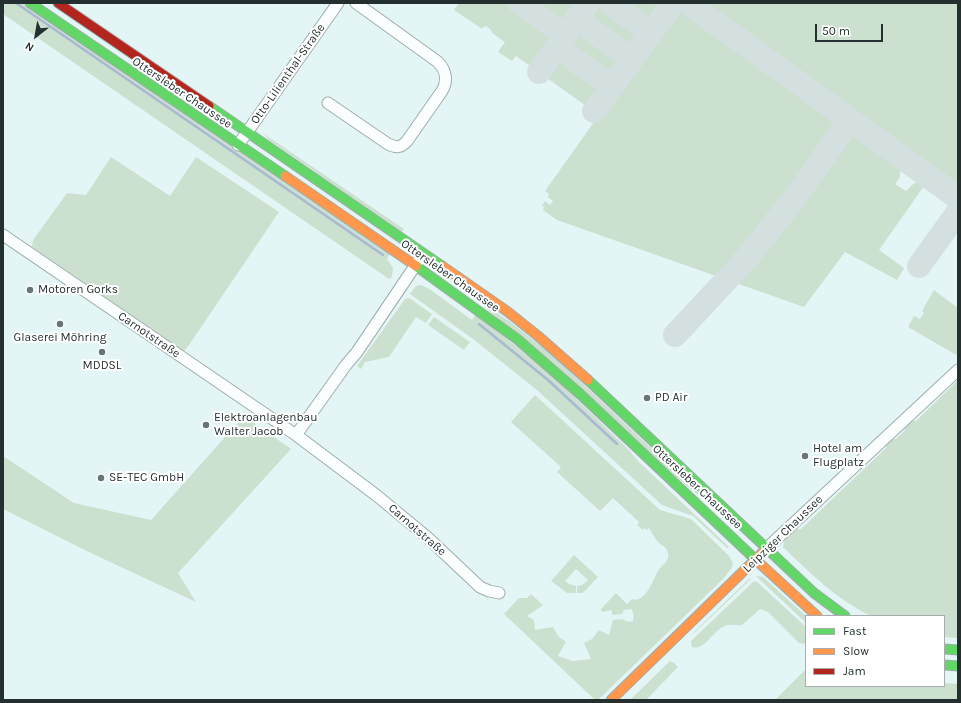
<!DOCTYPE html>
<html>
<head>
<meta charset="utf-8">
<style>
  body { margin:0 }
  #map { position:relative; width:961px; height:703px; overflow:hidden; background:#e4f5f5; font-family:Karla,sans-serif }
  canvas { display:block }
  .frame { position:absolute; inset:0; border:4px solid #243030; pointer-events:none }
  .legend { position:absolute; left:805px; top:615px; width:140px; height:72px; box-sizing:border-box; background:#fff; border:1px solid #a7acac; margin:0; padding:5px 7px; list-style:none; font-size:12px; color:#243030 }
  .legend li { display:flex; align-items:center; gap:8px; height:20px }
  .legend b { width:20px; border:1px solid #a7acac }
  .north { position:absolute; left:16px; top:16px; width:40px; height:40px; -webkit-text-stroke:3px #fff; paint-order:stroke; rotate:211deg; font-size:11px; font-weight:700; line-height:16px; text-align:center; color:#243030 }
  .north::after { content:''; display:block; margin:auto; width:14px; height:18px; background:#243030; clip-path:polygon(50% 0,100% 100%,50% 72%,0 100%) }
  .scale { position:absolute; left:815px; top:24px; width:68px; height:18px; box-sizing:border-box; border:2px solid #243030; border-top:0; padding-left:5px; font-size:12px; line-height:14px; white-space:nowrap; color:#243030; -webkit-text-stroke:3px #fff; paint-order:stroke }
</style>
</head>
<body>
<div id="map">
<canvas width="961" height="703"></canvas>
<div class="frame"></div>
<ul class="legend">
<li><b style="height:5px;background:#63d668"></b>Fast</li>
<li><b style="height:5px;background:#ff974d"></b>Slow</li>
<li><b style="height:5px;background:#b3261e"></b>Jam</li>
</ul>
<div class="north">N</div>
<div class="scale">50 m</div>
</div>
<script>
const c = document.querySelector('canvas').getContext('2d');
c.lineJoin = 'round';
function fill(path, color) { c.fillStyle = color; c.fill(path, 'evenodd'); }
function strokePath(path, color, width, dash) { c.strokeStyle = color; c.lineWidth = width; c.lineCap = dash ? 'butt' : 'round'; c.setLineDash(dash || []); c.stroke(path); }
function label(font, color, halo, rows, align = 'center') {
  c.font = font + ' Karla,sans-serif'; c.lineWidth = 4; c.setLineDash([]); c.textBaseline = 'middle'; c.strokeStyle = halo; c.fillStyle = color; for (const [text, x, y, turn = 0] of rows) {
    c.save(); c.translate(x, y); c.rotate((+turn || 0) * Math.PI / 180); c.textAlign = isNaN(turn) ? turn : align; if (halo) c.strokeText(text, 0, 0); c.fillText(text, 0, 0); c.restore();
  }
}
fill(new Path2D(`
  M3,3H22L390,254L387,259L393,268L392,277L389,279L3,14Z
  M459,3H509L555,37L533,68L516,56L512,61L498,52L505,42L492,33L491,30L486,26L483,27L482,29L454,10Z
  M532,3H580L564,25Z
  M597,3H670L902,169L900,172V177L895,184L906,191L912,185L917,182L924,186L879,250L904,268L897,280L845,252L804,307L557,220L543,210L544,207L542,206L545,201L550,205L553,201L548,197L549,194L545,191L599,115L544,76Z
  M705,3H958V185Z
  M264,134L404,229L402,232L268,139Z
  M111,157L170,196L196,157L279,212L189,345L184,351L32,247L33,240L67,193L86,195Z
  M420,285L428,288L472,320L476,314L555,378L629,450L639,462L729,547L727,548L693,516L662,505L537,390L473,339L410,294L416,286Z
  M934,290L958,308V356L908,327L914,316L920,319L924,313L922,311Z
  M409,298L432,314L426,323L416,317L389,357L365,362L361,369L357,366L405,299Z
  M479,302L509,321L556,358L713,507L688,487Z
  M434,317L470,342L464,350L428,325Z
  M958,380V638L944,637V616H871C836,599 810,573 783,547C784,541 788,531 794,530C797,529 799,529 801,529L886,448V443L891,439H896L905,430L906,425L910,420L916,421Z
  M535,395L660,510L691,519L729,556L733,564L731,569L724,578L598,700H595L504,614L519,598H527L531,594L543,605L527,616L534,620L535,630L553,627L558,636L566,642L558,656L573,661L591,659L584,643L592,639L599,630L609,635L613,620L623,619C626,622 628,622 633,621C634,616 634,613 631,609L624,610L622,614L612,615V610L602,612L601,609L616,593L627,604L632,599C645,604 653,580 658,571C661,565 670,562 668,553C667,547 662,546 658,542C655,538 652,533 649,528L647,530L644,528L643,530L637,525L639,522L613,498L600,511L557,472L561,467L511,422Z
  M244,416L291,449L178,573L196,602L93,554L3,509V456L74,503L151,520Z
  M574,555L598,577L583,593H577V586L582,585L588,580L576,569L565,581L569,584L576,586V593H567L551,581Z
  M756,576L763,577L806,616V623Z
  M750,578L751,579L692,635L694,632Z
  M754,581L757,582L806,627V644L799,643L768,612L760,609L742,625C735,626 730,623 723,627C713,631 703,652 692,647L691,641Z
  M670,661L674,663L678,667L646,700H630Z
  M806,669V686H944V683L958,684V700H775Z`), '#cce0cf');
strokePath(new Path2D(`
  M16,3L383,255
  M479,324L548,380L617,444`), '#a8bad3', 2.5);
strokePath(new Path2D(`
  M520,3L565,35
  M610,3L651,33
  M688,3L958,198
  M576,19L632,59
  M557,47L612,86
  M539,72L588,3
  M594,111L673,3
  M919,266L958,212
  M675,335L746,259L793,200L850,120`), '#d4dfe0', 24);
const street = new Path2D(`
  M328,103L388,144C396,148 401,148 407,141L442,91C448,81 446,70 438,62L356,3
  M238,145L338,3
  M3,235L296,435L376,495L427,537L480,587L489,591L499,593
  M296,435L346,365L357,352L419,260
  M767,548L958,370`);
const fast = new Path2D(`
  M30,3L285,176
  M209,106L442,266
  M416,266L517,339L580,394L756,560
  M588,380L814,593L845,616
  M944,649L958,650
  M944,665L958,666`);
const slow = new Path2D(`
  M285,176L416,266
  M442,266L508,312L538,336L588,380
  M756,560L817,616
  M611,700L762,553`);
const jam = new Path2D(`
  M58,3L209,106`);
strokePath(street, '#9facac', 13);
strokePath(fast, '#9facac', 11);
strokePath(slow, '#9facac', 11);
strokePath(jam, '#9facac', 11);
strokePath(street, '#fbfefe', 11);
strokePath(fast, '#63d668', 9);
strokePath(slow, '#ff974d', 9);
strokePath(jam, '#b3261e', 9);
for (const [x, y, r, color] of [
  [30,290,4,"#677575"],
  [60,324,4,"#677575"],
  [102,352,4,"#677575"],
  [647,398,4,"#677575"],
  [206,425,4,"#677575"],
  [805,456,4,"#677575"],
  [101,478,4,"#677575"]
]) { const dot = new Path2D(); dot.arc(x, y, r, 0, 2 * Math.PI); c.fillStyle = color; c.fill(dot); strokePath(dot, '#fff', 1.5); }
label('12px', '#243030', '#fff', [
  ["Otto-Lilienthal-Straße",288,74,-55],
  ["Ottersleber Chaussee",182,93,34],
  ["Ottersleber Chaussee",450,276,35],
  ["Carnotstraße",149,335,34],
  ["Ottersleber Chaussee",697,487,43],
  ["Carnotstraße",417,530,41],
  ["Leipziger Chaussee",783,534,-44]
]);
label('12px', '#243030', '#fff', [
  ["Motoren Gorks",38,290],
  ["Glaserei Möhring",60,338,"center"],
  ["MDDSL",102,366,"center"],
  ["PD Air",655,398],
  ["Elektroanlagenbau",214,418],
  ["Walter Jacob",214,432],
  ["Hotel am",813,449],
  ["Flugplatz",813,463],
  ["SE-TEC GmbH",109,478]
], 'left');
</script>
</body>
</html>
